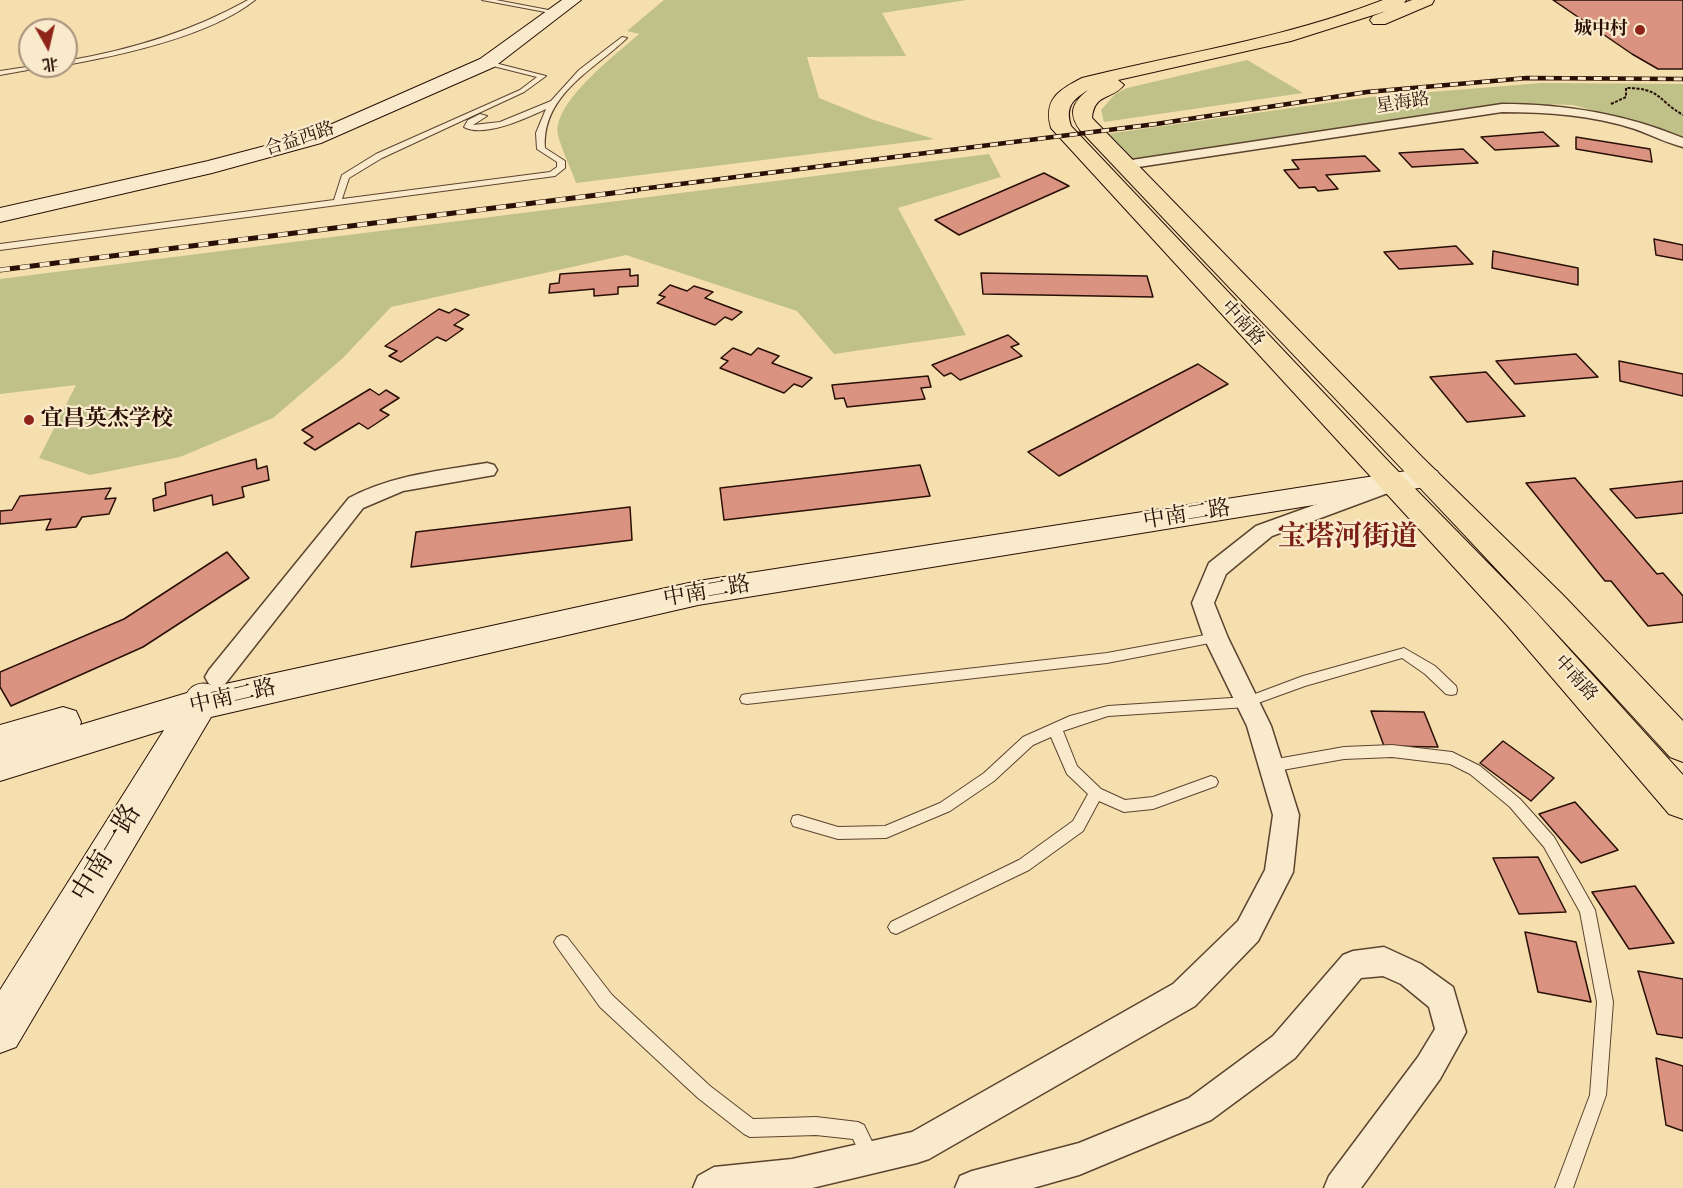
<!DOCTYPE html>
<html>
<head>
<meta charset="utf-8">
<style>
  body { margin:0 }
  #map { position:relative; width:1683px; height:1188px; overflow:hidden; background:#f6dfaf; font-family:"IM FELL Double Pica","Noto Serif SC",serif }
  canvas { display:block }
  .north { position:absolute; left:18px; top:18px; width:60px; height:60px; box-sizing:border-box; background:#f9eacb; border:2px solid #a6927c; border-radius:50%; rotate:172deg; font-size:16px; font-weight:700; line-height:24px; text-align:center; color:#290f05 }
  .north::after { content:''; display:block; margin:auto; width:21px; height:27px; background:#8f2418; clip-path:polygon(50% 0,100% 100%,50% 72%,0 100%) }
</style>
</head>
<body>
<div id="map">
<canvas width="1683" height="1188"></canvas>
<div class="north">北</div>
</div>
<script>
const c = document.querySelector('canvas').getContext('2d');
c.lineJoin = 'round';
function fill(path, color) { c.fillStyle = color; c.fill(path, 'evenodd'); }
function strokePath(path, color, width, dash) { c.strokeStyle = color; c.lineWidth = width; c.lineCap = dash ? 'butt' : 'round'; c.setLineDash(dash || []); c.stroke(path); }
function label(font, color, halo, rows, align = 'center') {
  c.font = font + ' "IM FELL Double Pica","Noto Serif SC",serif'; c.lineWidth = 4.5; c.setLineDash([]); c.textBaseline = 'middle'; c.strokeStyle = halo; c.fillStyle = color; for (const [text, x, y, turn = 0] of rows) {
    c.save(); c.translate(x, y); c.rotate((+turn || 0) * Math.PI / 180); c.textAlign = isNaN(turn) ? turn : align; if (halo) c.strokeText(text, 0, 0); c.fillText(text, 0, 0); c.restore();
  }
}
fill(new Path2D(`
  M664,0H967L882,13L906,56L807,57L819,98L871,119L934,139L576,183C571,168 562,151 558,135C552,102 617,54 639,34L627,31Z
  M1247,60L1303,93L1104,122L1101,110L1115,94L1127,88Z
  M1541,83L1683,84V138L1649,126L1573,105L1514,103L1133,162L1106,134L1370,97Z
  M989,154L1001,177L898,208L966,335L834,354L797,311L626,255L391,307L343,358L273,418L180,457L90,475L39,458L76,385L0,394V279Z`), '#bfc188');
const building = new Path2D(`
  M1553,0H1683V69H1658L1632,54Z
  M1543,132L1559,146L1495,150L1481,137Z
  M1576,137L1650,149L1652,162L1576,149Z
  M1463,149L1478,163L1412,167L1399,153Z
  M1365,156L1380,171L1326,175L1338,189L1318,191L1315,187L1299,188L1284,170L1299,169L1292,160Z
  M1044,173L1069,186L959,235L935,220Z
  M1654,239L1683,245V260L1656,255Z
  M1456,246L1473,264L1399,269L1384,252Z
  M1493,251L1578,268V285L1492,268Z
  M630,269V276L638,275V286L618,287V294L594,296V289L549,293L550,284L559,283L560,274Z
  M981,273L1147,276L1153,297L983,294Z
  M670,285L687,291L694,286L713,292L705,298L742,312L732,320L725,317L715,325L657,303L665,297L659,295Z
  M439,309L449,313L455,309L469,315L454,325L463,329L446,341L437,337L401,362L389,356L397,351L385,346Z
  M1008,335L1019,344L1011,347L1022,356L960,380L951,373L944,376L932,365Z
  M733,348L751,355L758,348L779,356L772,363L812,378L802,387L794,384L784,393L720,368L728,361L721,358Z
  M1576,354L1598,377L1515,384L1496,361Z
  M1619,361L1683,374V396L1620,381Z
  M1198,364L1228,384L1059,476L1028,452Z
  M1486,372L1525,416L1467,422L1430,377Z
  M928,376L931,387L921,388L925,399L847,407L844,398L835,399L832,385Z
  M370,389L379,395L386,390L399,398L380,410L389,415L368,429L359,423L315,450L304,443L313,437L302,430Z
  M256,459L257,469L267,466L269,480L242,487L244,497L213,505L212,495L154,511L153,499L166,495L165,483Z
  M920,465L930,496L724,520L720,488Z
  M1575,478L1657,574L1663,573L1683,596V622L1648,626L1611,581H1605L1526,483Z
  M1683,481V513L1636,518L1610,489Z
  M111,488L105,499L116,498L109,514L82,517L76,527L46,530L51,519L0,524V511L12,510L20,496Z
  M630,507L632,540L411,567L416,532Z
  M227,552L249,578L143,647L11,706L0,687V672L124,619Z
  M1371,711L1424,712L1438,747L1384,746Z
  M1503,741L1554,778L1531,801L1480,763Z
  M1575,802L1618,850L1581,863L1539,814Z
  M1538,857L1566,912L1519,914L1493,858Z
  M1635,886L1674,943L1629,949L1592,892Z
  M1525,932L1576,942L1591,1002L1538,992Z
  M1638,971L1683,979V1038L1657,1034Z
  M1656,1058L1683,1066V1131L1666,1125Z`);
fill(building, '#da9381');
strokePath(building, '#290f05', 1.5);
const lane = new Path2D(`
  M248,0H255C210,36 122,55 66,65V61C130,50 191,32 248,0Z
  M482,0H496L559,12L556,14Z
  M622,37L627,38C594,70 542,94 545,148L565,161V168L555,176L0,250V244L334,200L342,175L376,154L520,90L537,77L485,64V62L487,61L546,76L524,92L382,158L349,178L342,199L550,172L557,167V162L537,149L536,133L546,109C527,118 484,138 464,127L468,120L480,114L487,116L473,125L500,122L551,101L579,70Z
  M33,66H50L0,75V71Z
  M1216,633L1220,635L1222,638L1220,641L1107,663L747,704L742,703L740,699L742,695L747,694L1107,653Z
  M1404,648L1435,666L1456,686L1457,690L1456,694L1451,695L1446,694L1425,674L1402,658L1305,686L1247,707L1108,716L1063,731L1077,766L1101,789L1125,800L1153,797L1211,776L1216,778L1218,782L1216,786L1153,809L1124,812L1099,801L1083,831L1029,870L896,934L891,932L888,927L891,922L1019,860L1073,821L1088,794L1067,774L1051,737L1033,745L994,781L950,811L886,838L838,839L793,826L791,821L793,816L798,815L838,827L885,826L940,803L984,773L1023,737L1070,716L1108,706L1247,697L1303,676Z
  M1392,745L1452,752L1480,766L1520,799L1554,837L1595,910L1613,1002L1606,1095L1573,1188H1555L1590,1095L1597,1002L1580,912L1544,847L1510,807L1470,774L1450,764L1392,757L1344,759L1271,772L1266,770L1264,766L1266,762L1271,760L1344,747Z
  M562,935L567,937L612,995L710,1086L753,1119L816,1117L858,1122L864,1125L879,1156L876,1162L870,1165L864,1162L853,1139L816,1135L750,1137L744,1134L698,1098L600,1007L557,947L554,942L557,937Z`);
const street = new Path2D(`
  M1502,104C1565,104 1625,114 1683,138V147C1667,143 1651,135 1635,129C1592,115 1547,112 1502,112L1125,169L1118,165L1125,161Z
  M487,463L494,465L497,470L494,475L403,491L363,508L225,684L217,687L209,684L205,677L209,670L349,498C392,475 439,471 487,463Z
  M1381,481L1388,483L1391,488L1388,493L1272,536L1226,574L1214,603L1228,638L1271,726L1299,815L1293,872L1258,941L1195,1006L929,1159L917,1163L812,1188H693L698,1176L714,1167L792,1159L912,1132L1173,984L1238,921L1265,870L1273,815L1247,726L1204,638L1192,603L1209,563L1256,526Z
  M1384,947L1421,964L1453,987L1466,1032L1440,1079L1361,1188H1324L1329,1176L1418,1057L1435,1029L1429,1007L1401,984L1383,976L1361,978L1295,1058L1211,1120L1079,1175L1033,1188H955L960,1176L972,1171L1079,1143L1189,1098L1273,1036L1343,955L1353,951Z`);
const secondary = new Path2D(`
  M562,0H581L494,67L321,143L212,173L0,222V208L208,161L307,135L480,59Z
  M1426,468L1437,471L1441,478L1437,485L698,605L211,717L16,1047L0,1053V990L164,730L0,781V725L63,707L76,711L81,722L80,725L187,693C194,682 204,682 216,686L698,581Z`);
const primary = new Path2D(`
  M1383,0H1406L1404,3L1412,0H1434L1432,4L1385,24H1373L1370,20L1373,16L1386,11L1291,41L1118,80L1124,85C1112,100 1094,93 1092,118L1423,458L1564,596L1683,721V762L1670,757C1477,544 1277,339 1080,130C1068,113 1072,103 1088,90C1072,100 1065,107 1071,126L1390,463L1531,607L1683,775V819L1669,814L1507,625L1051,128C1043,99 1059,90 1082,78C1183,53 1286,38 1383,0Z`);
strokePath(lane, '#5c4330', 2);
strokePath(street, '#5c4330', 3);
strokePath(secondary, '#290f05', 2);
strokePath(primary, '#290f05', 2);
strokePath(new Path2D(`
  M1611,104L1626,97V88C1661,88 1657,100 1683,115`), '#290f05', 2, [3, 1.5]);
fill(lane, '#f9eacb');
fill(street, '#f9eacb');
fill(secondary, '#f9eacb');
fill(primary, '#f6dfaf');
const railFar1 = new Path2D(`
  M625,191L1156,124L1367,92L1527,78L1683,79`);
const rail = new Path2D(`
  M0,270L637,190`);
strokePath(railFar1, '#290f05', 4.5);
strokePath(rail, '#290f05', 5);
strokePath(railFar1, '#f9eacb', 3, [8]);
strokePath(rail, '#f9eacb', 4, [10]);
for (const [x, y, r, color] of [
  [1640,30,6,"#8f2418"],
  [29,420,6,"#8f2418"]
]) { const dot = new Path2D(); dot.arc(x, y, r, 0, 2 * Math.PI); c.fillStyle = color; c.fill(dot); strokePath(dot, '#f9eacb', 2); }
label('bold 18px', '#290f05', '#f9eacb', [
  ["城中村",1628,30]
], 'right');
label('18px', '#290f05', '#f9eacb', [
  ["星海路",1403,104,-9],
  ["合益西路",300,140,-18],
  ["中南路",1242,324,47],
  ["中南路",1575,679,48]
]);
label('bold 22px', '#290f05', '#f9eacb', [
  ["宜昌英杰学校",41,420]
], 'left');
label('22px', '#290f05', '#f9eacb', [
  ["中南二路",1187,516,-9],
  ["中南二路",707,593,-10],
  ["中南二路",233,698,-13]
]);
label('27px', '#290f05', '#f9eacb', [
  ["中南一路",108,854,-59]
]);
label('bold 28px', '#7a1f14', '#f9eacb', [
  ["宝塔河街道",1348,539]
]);
</script>
</body>
</html>
